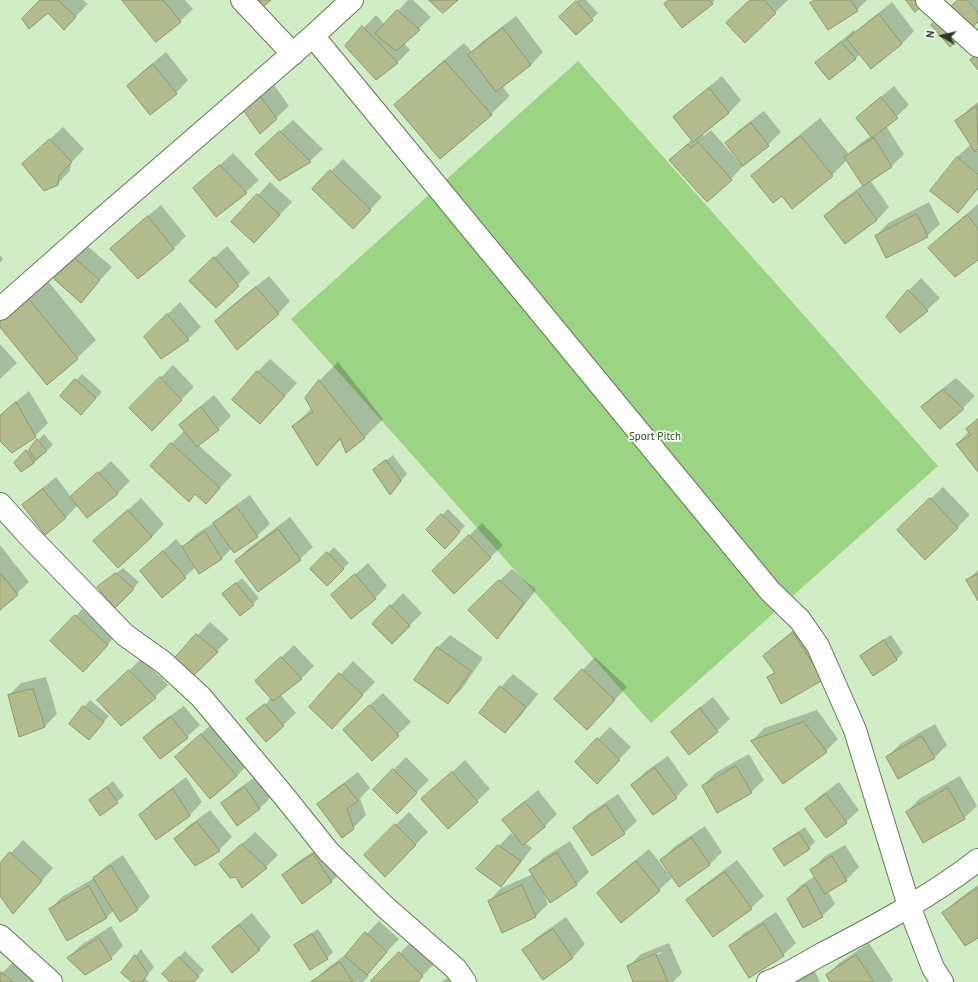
<!DOCTYPE html>
<html>
<head>
<meta charset="utf-8">
<style>
  body { margin:0 }
  #map { position:relative; width:978px; height:982px; overflow:hidden; background:#d0edc5; font-family:"PT Sans",sans-serif }
  canvas { display:block }
  .north { position:absolute; left:922px; top:16px; width:40px; height:40px; -webkit-text-stroke:3px #fff; paint-order:stroke; rotate:278deg; font-size:11px; font-weight:700; line-height:16px; text-align:center; color:#2c3727 }
  .north::after { content:''; display:block; margin:auto; width:14px; height:18px; background:#2c3727; clip-path:polygon(50% 0,100% 100%,50% 72%,0 100%) }
</style>
</head>
<body>
<div id="map">
<canvas width="978" height="982"></canvas>
<div class="north">N</div>
</div>
<script>
const c = document.querySelector('canvas').getContext('2d');
c.lineJoin = 'round';
function fill(path, color) { c.fillStyle = color; c.fill(path, 'evenodd'); }
function strokePath(path, color, width, dash) { c.strokeStyle = color; c.lineWidth = width; c.lineCap = dash ? 'butt' : 'round'; c.setLineDash(dash || []); c.stroke(path); }
function label(font, color, halo, rows, align = 'center') {
  c.font = font + ' "PT Sans",sans-serif'; c.lineWidth = 3.5; c.setLineDash([]); c.textBaseline = 'middle'; c.strokeStyle = halo; c.fillStyle = color; for (const [text, x, y, turn = 0] of rows) {
    c.save(); c.translate(x, y); c.rotate((+turn || 0) * Math.PI / 180); c.textAlign = isNaN(turn) ? turn : align; if (halo) c.strokeText(text, 0, 0); c.fillText(text, 0, 0); c.restore();
  }
}
fill(new Path2D(`
  M578,61L938,466L651,723L291,319Z`), '#9bd584');
fill(new Path2D(`
  M42,0H83L88,4L64,28Z
  M123,0H185L193,9L180,21Z
  M408,0H413L431,17L404,43L410,50L398,62L376,79L346,46L376,15L385,25Z
  M578,0H586L598,13L576,34L560,17Z
  M670,0H715L712,3Z
  M751,0H788L745,41Z
  M815,0H867L857,10L811,3Z
  M958,0H978V21L944,12Z
  M892,2L914,31L902,44L860,54L855,59L817,63L829,51L854,30L855,32Z
  M516,16L543,52L531,65L502,86L510,96L491,114L396,105L414,86L464,43L472,52L482,42Z
  M166,52L188,80L176,93L128,86L141,73Z
  M722,76L741,100L729,113L702,134L704,136L711,130L740,163L741,162L727,143L739,130L764,111L781,132L768,145L742,165L743,166L731,179L671,160L692,139L675,117L687,105Z
  M272,82L289,106L276,118L255,95Z
  M894,86L909,105L886,126L904,154L891,167L870,180L889,207L877,220L825,216L838,203L863,185L847,160L832,175L782,195L753,176L771,158L820,118L849,154L858,145L871,136L857,118L870,106Z
  M978,102V148L976,150L978,151V189L958,212L957,157L971,144L956,121L969,109Z
  M293,120L323,149L310,161L279,180L269,141Z
  M63,127L84,149L71,163L70,171L57,184L36,152Z
  M233,153L259,180L246,192L216,215L195,188Z
  M343,159L382,197L365,215L331,171Z
  M270,182L292,202L254,242L233,222Z
  M929,202L940,224L927,236H876L888,223Z
  M978,204V258L930,248L942,235Z
  M161,205L186,236L174,248L138,278L111,249L124,236Z
  M86,245L112,267L81,301L55,279Z
  M227,246L250,273L216,306L203,268Z
  M0,255L3,259L0,263Z
  M269,276L290,301L278,314L217,321L229,308Z
  M921,278L940,298L927,310L908,291Z
  M47,280L96,340L77,358L0,326V321Z
  M180,302L201,327L188,339L145,337Z
  M0,344L17,363L0,379Z
  M270,359L297,383L260,423L257,372Z
  M338,362L383,419L364,438L341,439L317,464L293,426L312,408L306,398L320,380Z
  M173,365L194,387L152,429L131,408Z
  M82,374L102,392L81,413L62,395Z
  M956,378L975,396L963,408L922,407L934,395Z
  M29,391L48,423L35,436L12,452L0,440V415Z
  M214,395L231,416L218,429L198,445L232,475L206,503L171,444L184,431L180,425L192,413Z
  M978,419V471L957,444L969,431Z
  M44,434L53,445L34,463L21,471L16,463Z
  M393,455L407,474L390,493L374,471Z
  M111,461L130,481L117,494L78,505L65,518L23,505L36,493L56,477L71,497Z
  M943,487L970,515L925,559L910,518Z
  M250,495L270,524L257,536L232,548L222,558L199,572L196,567L162,597L141,571L176,539L183,547L196,534L217,521L227,511Z
  M141,498L164,524L152,537L107,529Z
  M448,509L465,526L445,547L427,530Z
  M290,517L313,547L300,559L236,561L249,548Z
  M482,523L503,545L454,593L446,558Z
  M0,545L29,582L0,609Z
  M334,547L349,563L327,584L312,569Z
  M368,563L387,586L375,598L332,595Z
  M123,568L139,582L115,607L99,587Z
  M512,569L536,590L509,625L497,637L482,597Z
  M978,570V599L968,580Z
  M242,578L259,598L253,604L230,588Z
  M403,593L422,613L392,643L373,624Z
  M88,603L119,632L95,658L52,641Z
  M806,621L835,666L769,678L775,671L765,656L777,644Z
  M210,622L229,639L193,675L175,659Z
  M450,635L483,658L461,690L448,702L415,680L438,647Z
  M891,635L903,653L897,659L873,675L861,656L867,650Z
  M294,645L314,666L302,678L280,694L296,713L266,741L248,719L260,708V710L269,701L268,700L272,697L257,681Z
  M595,657L627,687L587,729L555,699Z
  M142,658L168,685L155,697L121,725L111,688Z
  M353,661L375,682L344,715L310,707Z
  M513,674L538,694L518,719L505,732L481,712L501,687Z
  M46,677L57,714L44,727L9,695L21,683Z
  M383,693L411,722L372,759L357,717Z
  M713,697L730,719L717,731L672,732L685,719Z
  M90,700L109,716L95,733L70,724Z
  M184,706L200,725L187,737L144,738L157,725Z
  M817,710L838,739L826,751L783,783L752,741L764,728Z
  M214,722L249,763L237,776L176,757Z
  M935,724L947,745L934,758L887,757L900,744Z
  M610,727L631,747L609,770L598,739Z
  M749,754L764,780L751,792L703,786L715,773Z
  M668,756L688,785L676,797L633,785L645,772Z
  M406,757L429,780L397,812L374,790Z
  M465,760L490,789L477,801L423,799Z
  M358,772L370,788L360,798L366,815L353,828L319,804L331,792Z
  M258,775L272,796L260,808L237,824L222,804L235,791Z
  M960,776L977,806L964,818L907,812L919,799Z
  M186,777L202,802L190,815L156,839L140,815L152,803Z
  M113,781L124,796L101,815L90,800Z
  M839,782L859,810L846,822L827,837L807,809L819,797Z
  M538,790L557,814L545,826L524,842L532,848L513,873L501,886L478,869L511,833L516,837L504,820L516,808Z
  M618,794L637,821L624,833L575,828L587,815Z
  M210,810L232,837L219,850L195,865L175,839L187,827Z
  M409,812L428,832L385,875L365,855Z
  M705,826L722,852L709,865L662,860L674,847Z
  M805,827L815,842L809,848L774,849L780,843Z
  M255,832L278,855L266,867L237,876L220,864Z
  M23,840L53,868L25,900L0,894V865Z
  M570,841L589,872L576,885L544,894L548,904L536,916L503,932L489,901L501,888L533,874L531,870L543,858Z
  M326,843L344,869L331,882L283,876L296,863Z
  M845,845L859,867L846,880L828,891L835,904L822,916L788,899L800,886L815,876L812,870L824,857Z
  M649,849L672,878L659,890L598,893L610,881Z
  M123,855L150,897L138,909L114,910L107,917L67,940L50,909L62,897L94,878L106,866Z
  M737,860L764,896L751,908L688,900L700,888Z
  M978,885V937L944,913L956,901Z
  M776,912L796,943L783,955L730,946L743,934Z
  M252,913L271,937L259,950L213,947L225,935Z
  M566,917L585,944L573,957L543,978L524,951L536,938Z
  M379,921L399,939L367,973L369,976L363,982H313L325,970L349,952Z
  M111,926L123,946L111,958H68L80,946Z
  M318,929L333,952L327,958L295,946L301,940Z
  M412,941L435,963L416,982H373L372,981Z
  M669,943L682,973L673,982H634L628,967L641,954ZM661,952V953L642,961V959Z
  M869,943L893,980L891,982H832L827,975L839,963Z
  M141,949L154,967L145,978L149,982H134L122,973Z
  M185,951L204,970L193,982H171L163,974Z
  M15,960L40,982H0V975Z
  M814,969L820,982H787Z
  M454,973L460,982H441Z`), '#0003');
const building = new Path2D(`
  M40,0H58L76,17L64,30L48,13L29,29L22,19Z
  M122,0H163L181,22L156,42Z
  M237,0H271L252,17Z
  M429,0H458L443,13Z
  M669,0H709L713,4L682,28L664,4Z
  M750,0H764L776,13L745,43L726,23Z
  M815,0H851L858,11L828,30L810,3Z
  M906,0H929L915,12Z
  M958,0H967L978,12V22L950,47L931,25Z
  M576,1L593,20L576,35L559,17Z
  M397,10L420,30L396,51L375,34Z
  M879,14L902,44L871,69L847,39Z
  M362,26L398,63L376,80L345,46Z
  M503,28L531,65L496,92L468,55Z
  M841,42L856,59L829,80L815,63Z
  M978,54V70L970,60Z
  M445,61L492,115L440,159L394,105Z
  M153,64L177,94L150,115L127,86Z
  M709,88L729,113L693,142L673,117Z
  M259,94L277,119L260,134L241,107Z
  M881,97L898,118L872,138L856,118Z
  M977,106L978,149L975,152L955,121Z
  M751,123L769,146L743,166L725,143Z
  M280,131L311,162L279,181L255,154Z
  M801,136L833,176L792,209L782,196L773,203L751,176Z
  M874,138L892,167L863,186L844,157Z
  M50,139L72,162L59,176L58,185L44,191L22,164Z
  M698,142L732,180L707,202L669,160L688,144L691,148Z
  M957,157L978,174V188L958,213L930,191Z
  M220,165L247,193L216,217L193,188Z
  M330,170L371,210L353,229L312,189Z
  M857,192L877,220L845,244L824,216Z
  M257,194L280,215L254,243L231,222Z
  M917,214L928,237L886,258L875,236Z
  M967,215L978,228V260L955,277L928,248Z
  M148,216L174,249L138,279L110,249Z
  M73,257L100,280L81,303L54,279Z
  M214,257L239,286L216,308L189,281Z
  M256,287L279,314L237,350L215,321Z
  M908,290L928,311L900,333L886,317Z
  M28,298L78,359L47,385L0,327V321Z
  M167,314L189,340L161,359L144,337Z
  M257,371L285,396L260,424L232,400Z
  M160,377L182,400L152,431L129,408Z
  M75,379L96,398L81,415L60,396Z
  M319,380L365,438L346,453L340,438L317,466L292,426L313,412L305,398Z
  M943,390L964,409L940,429L921,407Z
  M16,402L36,437L12,453L0,441V416Z
  M201,407L219,430L197,447L179,425Z
  M978,419V472L956,444L971,435L966,429Z
  M37,439L47,451L35,460L29,450Z
  M171,443L220,488L206,504L195,494L189,502L150,466Z
  M26,450L34,463L21,472L14,463Z
  M386,460L401,481L390,495L373,470Z
  M98,472L118,494L87,518L70,497Z
  M43,489L66,518L45,535L22,505Z
  M930,498L958,528L925,560L897,530Z
  M237,507L258,537L234,553L213,523Z
  M128,510L152,537L118,568L93,541Z
  M441,514L460,532L445,549L426,530Z
  M278,529L301,560L258,592L235,561Z
  M205,532L222,559L199,574L182,547Z
  M469,535L491,558L454,594L432,571Z
  M163,551L186,578L162,598L140,571Z
  M327,552L344,569L327,586L310,569Z
  M0,573L18,595L0,610Z
  M116,573L134,589L115,608L97,587Z
  M355,574L376,599L351,619L331,595Z
  M978,574V601L966,580Z
  M499,580L524,603L497,639L468,610Z
  M236,583L254,605L240,616L222,594Z
  M390,605L410,626L392,644L372,624Z
  M75,615L108,645L83,672L50,641Z
  M793,632L823,680L781,704L767,677L775,673L763,656Z
  M196,634L218,652L193,676L174,659Z
  M884,640L897,660L873,676L860,656Z
  M437,647L471,671L448,704L414,680Z
  M281,657L302,679L273,701L255,681Z
  M582,669L615,700L587,730L554,699Z
  M129,670L156,698L121,726L97,700Z
  M339,673L363,695L332,729L309,707Z
  M500,686L526,707L505,733L479,713Z
  M33,689L45,727L19,737L8,695Z
  M265,704L284,726L266,742L246,719Z
  M370,705L399,736L372,761L343,730Z
  M83,706L104,722L89,740L69,724Z
  M700,708L718,732L689,755L671,732Z
  M171,717L188,738L160,759L143,738Z
  M804,722L827,752L783,784L751,741Z
  M201,734L237,776L210,799L175,757Z
  M922,736L935,758L898,779L886,757Z
  M597,738L620,760L597,784L575,762Z
  M736,766L752,793L717,813L702,786Z
  M655,768L677,798L653,815L631,785Z
  M393,769L417,793L397,814L373,790Z
  M452,772L478,802L448,829L421,799Z
  M345,784L358,801L347,809L354,829L342,838L317,804Z
  M107,787L118,803L100,816L89,800Z
  M245,787L260,809L237,826L221,803Z
  M948,788L965,819L923,843L906,812Z
  M173,789L190,816L156,840L139,815Z
  M826,794L847,823L826,838L805,809Z
  M525,802L545,827L523,845L502,820Z
  M606,805L625,834L592,856L573,828Z
  M197,822L220,851L195,866L174,839Z
  M395,824L416,845L385,877L364,855Z
  M799,833L810,849L784,866L773,849Z
  M692,838L710,865L679,887L660,860Z
  M242,844L267,868L242,888L236,877L230,878L219,864Z
  M498,845L521,861L501,887L476,869Z
  M10,852L42,881L13,914L0,896V863Z
  M557,853L577,885L550,903L529,870Z
  M313,854L332,882L302,904L282,875Z
  M832,856L847,881L825,894L810,870Z
  M636,861L660,891L621,923L597,893Z
  M111,866L138,910L120,922L93,878Z
  M725,872L752,909L713,937L686,900Z
  M522,885L536,917L502,933L488,901Z
  M806,885L823,917L803,928L787,899Z
  M89,886L107,918L67,941L49,909Z
  M978,888V938L965,946L942,913Z
  M764,924L784,956L749,978L729,946Z
  M239,925L260,950L232,973L212,947Z
  M553,929L573,958L543,980L522,950Z
  M365,932L387,952L367,975L345,956Z
  M312,934L328,959L310,970L294,945Z
  M99,938L112,959L85,975L67,958Z
  M399,952L423,976L418,982H372L371,981Z
  M656,954L668,982H633L627,966Z
  M135,955L148,974L142,982H132L121,973Z
  M856,955L874,982H830L826,975Z
  M179,957L199,977L194,982H170L162,974Z
  M340,962L353,982H311Z
  M1,972L13,982H0V973Z`);
fill(building, '#b2bb8e');
strokePath(building, '#8e966b', 1);
const minor = new Path2D(`
  M242,0L293,54
  M927,0L978,46
  M313,36L770,591L800,620L818,646L855,730L909,906L933,968L942,982
  M0,309L96,224L313,36L352,0
  M0,504L30,537L125,635L163,662L201,697L284,796L328,851L384,906L456,969L465,982
  M0,936L51,982
  M768,982C786,976 805,963 822,954C874,927 932,896 978,860`);
strokePath(minor, '#617b58', 24);
strokePath(minor, '#fff', 22);
label('11px', '#214a0a', '#fff', [
  ["Sport Pitch",655,437]
]);
</script>
</body>
</html>
